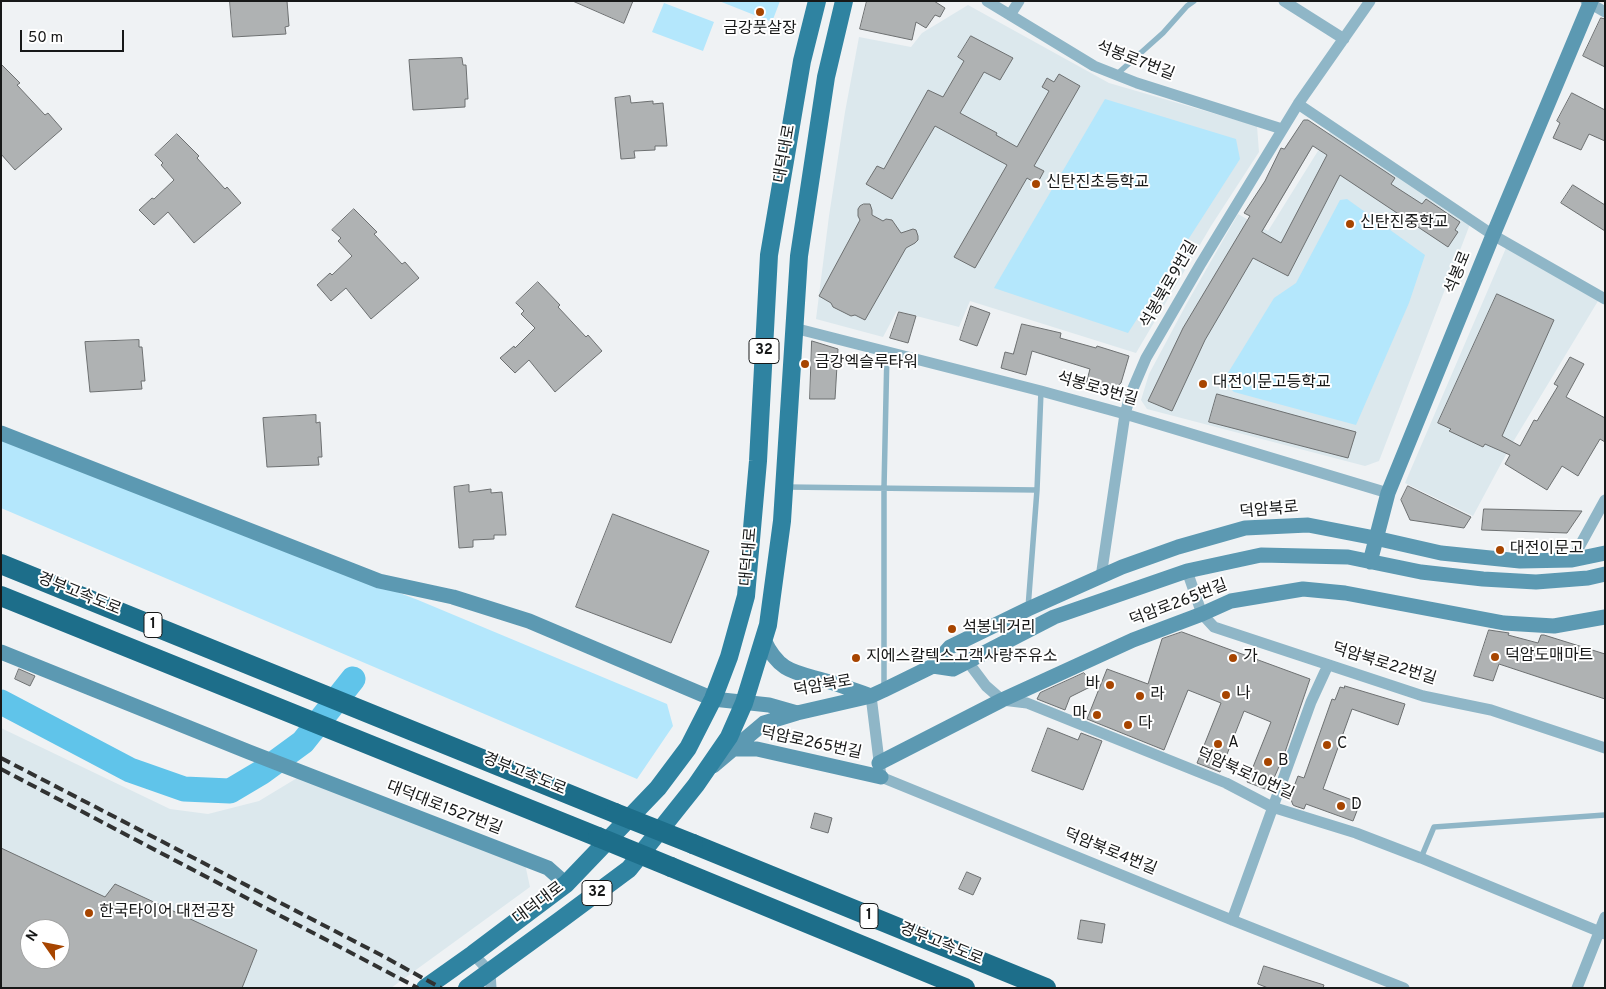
<!DOCTYPE html>
<html>
<head>
<meta charset="utf-8">
<style>
  body { margin:0 }
  #map { position:relative; width:1606px; height:989px; overflow:hidden; background:#eff2f4; font-family:Overpass,sans-serif }
  canvas { display:block }
  .frame { position:absolute; inset:0; border:2px solid #171818; pointer-events:none }
  .north { position:absolute; left:20px; top:919px; width:50px; height:50px; box-sizing:border-box; background:#fff; border:1px solid #a2a3a3; border-radius:50%; rotate:303deg; font-size:14px; font-weight:700; line-height:20px; text-align:center; color:#171818 }
  .north::after { content:''; display:block; margin:auto; width:18px; height:22px; background:#a74500; clip-path:polygon(50% 0,100% 100%,50% 72%,0 100%) }
  .scale { position:absolute; left:20px; top:30px; width:104px; height:22px; box-sizing:border-box; border:2px solid #171818; border-top:0; padding-left:6px; font-size:15px; line-height:18px; white-space:nowrap; color:#171818; -webkit-text-stroke:4px #fff; paint-order:stroke }
</style>
</head>
<body>
<div id="map">
<canvas width="1606" height="989"></canvas>
<div class="frame"></div>
<div class="north">N</div>
<div class="scale">50 m</div>
</div>
<script>
const c = document.querySelector('canvas').getContext('2d');
c.lineJoin = 'round';
function fill(path, color) { c.fillStyle = color; c.fill(path, 'evenodd'); }
function strokePath(path, color, width, dash) { c.strokeStyle = color; c.lineWidth = width; c.lineCap = dash ? 'butt' : 'round'; c.setLineDash(dash || []); c.stroke(path); }
function label(font, color, halo, rows, align = 'center') {
  c.font = font + ' Overpass,"Noto Sans KR",sans-serif'; c.lineWidth = 4; c.setLineDash([]); c.textBaseline = 'middle'; c.strokeStyle = halo; c.fillStyle = color; for (const [text, x, y, turn = 0] of rows) {
    c.save(); c.translate(x, y); c.rotate((+turn || 0) * Math.PI / 180); c.textAlign = isNaN(turn) ? turn : align; if (halo) c.strokeText(text, 0, 0); c.fillText(text, 0, 0); c.restore();
  }
}
fill(new Path2D(`
  M968,5L1109,83L1257,126L1259,152L1211,226L1136,353L970,301L959,327L897,311L883,337L816,319L829,216L845,112L859,37L911,47L922,33Z
  M1331,130L1472,219L1379,461L1365,466L1147,409L1141,400L1149,374L1187,303L1238,214L1268,231Z
  M1509,241L1601,296L1510,447L1473,516L1405,483Z
  M1,728L170,809L208,814L259,801L297,778L525,864L530,887L391,988H1ZM30,929H60V959H30Z`), '#dce8ed');
fill(new Path2D(`
  M719,1H780L772,22Z
  M664,3L714,22L703,51L652,32Z
  M1105,99L1236,139L1240,159L1128,333L994,288Z
  M1347,199L1425,255L1409,303L1356,425L1234,392L1223,381L1274,298L1296,283L1340,200Z
  M1,438L308,558L418,600L667,704L673,726L637,779L1,508Z`), '#b4e7fc');
strokePath(new Path2D(`
  M1,702L130,770L184,789L230,791L262,772L303,742L353,679`), '#60c4ea', 25);
const building = new Path2D(`
  M230,1H287L289,26L285,27L286,34L233,37Z
  M573,1H633L624,23Z
  M867,1H934L945,8L940,17L935,15L926,28L916,22L912,40L860,29Z
  M1601,18L1605,19V67L1583,56Z
  M971,36L1013,58L1000,80L984,72L960,113L997,133L996,135L1017,147L1049,91L1042,87L1047,78L1054,82L1059,74L1080,86L1034,166L1044,171L1037,184L1027,178L975,268L954,257L1007,165L935,126L892,199L866,184L877,166L884,169L928,90L943,97L964,61L958,57Z
  M462,58L463,65H466L468,99H465V107L413,110L409,60Z
  M1,64L20,83L17,85L45,115L48,113L62,129L15,170L1,154Z
  M1572,93L1605,110V141L1589,134L1581,150L1553,138L1560,123L1557,121Z
  M630,96L631,103L653,101V104L663,103L667,146H655V150L634,151L635,158L621,159L615,98Z
  M1304,120H1308L1395,178L1391,184L1422,204L1426,199L1460,222L1455,230L1458,232L1448,247L1340,175L1288,276L1253,258L1205,340L1172,411L1148,401L1183,328L1250,216L1244,213L1265,181L1281,148L1284,149ZM1313,146L1327,155L1281,243L1262,232Z
  M177,134L199,156L197,158L225,189L227,187L241,203L194,243L168,212L154,225L139,210L152,198L154,199L174,180L161,165L163,163L155,155Z
  M1573,185L1605,205V231L1561,203Z
  M864,204H870L872,210V215L883,221L886,219L892,220L901,233L913,229L916,230L918,236V240L915,243L906,248L865,320L855,315L851,316L833,307L831,303L819,296L860,220L858,216V209L860,206Z
  M354,209L377,232L374,234L402,264L405,262L419,278L371,319L346,288L331,301L317,285L330,273L332,275L352,256L338,241L341,238L332,230Z
  M538,282L560,305L558,307L586,337L588,335L602,351L555,392L529,360L515,373L500,358L514,346L515,348L535,328L521,314L524,311L516,303Z
  M1497,294L1554,320L1502,436L1520,446L1534,420L1537,421L1558,386L1554,384L1570,357L1584,364L1566,397L1605,418V442L1600,439L1578,476L1562,466L1547,490L1505,464L1510,455L1485,444L1483,447L1449,431L1451,429L1438,423Z
  M971,306L990,313L977,346L960,340Z
  M899,312L916,316L908,343L890,338Z
  M1022,324L1061,333L1060,338L1096,348L1097,346L1129,356L1121,383L1107,395L1085,388L1090,369L1032,351L1026,375L1001,368L1005,352L1013,354Z
  M139,340V347H142L145,381H141L142,389L90,392L85,342Z
  M812,341L838,349L835,399H810Z
  M1217,394L1356,432L1348,458L1209,422Z
  M316,415V423L320,422L322,457H318L319,465L267,467L263,418Z
  M469,485V492L491,489V493L502,492L506,535H494V539L473,540V547L459,548L454,487Z
  M1408,486L1471,517L1464,528L1410,520L1401,500Z
  M1484,509L1582,511L1567,533L1482,530Z
  M613,514L709,551L671,643L576,607Z
  M1489,630L1509,633L1508,635L1538,643L1541,635H1544L1605,654V699L1499,664L1493,681L1474,676Z
  M1182,632L1310,679L1284,755L1271,785L1265,789L1247,782L1271,722L1244,711L1220,772L1197,763L1221,703L1188,690L1164,750L1087,719L1107,669L1148,684L1162,639Z
  M19,669L35,676L30,686L15,679Z
  M1084,673L1094,685L1070,697L1065,710L1037,699L1040,693Z
  M1345,686L1405,704L1398,725L1352,709L1323,789L1360,803L1353,821L1306,804L1304,809L1295,806L1293,805L1290,797L1298,776L1304,778L1332,699L1335,700L1340,687L1344,688Z
  M1048,728L1078,740L1081,733L1102,741L1083,790L1032,771Z
  M815,813L832,818L828,833L811,828Z
  M1,848L105,897L115,884L257,950L242,988H1ZM30,929H60V959H30Z
  M967,872L981,878L973,895L959,889Z
  M1081,920L1105,924L1102,943L1078,939Z
  M1264,966L1324,985L1323,988H1268L1258,984Z`);
fill(building, '#afb2b3');
strokePath(building, '#6d7071', 1);
strokePath(new Path2D(`
  M1116,75L1163,33L1187,6L1194,1
  M786,487L1037,490
  M1028,608L1037,490L1041,391
  M884,689V488L887,351
  M1421,858L1434,827L1605,815`), '#8fb6c7', 5.5);
strokePath(new Path2D(`
  M987,1L1094,66L1137,83L1282,129
  M1284,1L1344,39
  M1586,1L1605,12
  M1010,15L1019,1
  M1298,104L1493,235L1605,299
  M794,328L1041,391L1125,414L1388,493
  M1572,560L1605,500
  M1187,571L1202,614L1214,627L1423,696L1491,710L1605,748
  M1101,577L1125,414L1131,393L1146,358L1200,265L1298,104L1370,1
  M968,662L986,686L1002,700L1027,703L1226,783L1272,807L1356,833L1421,858L1605,934
  M871,696L881,777L1232,920L1404,988
  M1232,920L1311,702L1328,665
  M473,954L490,972L491,988
  M1577,988L1605,917`), '#8fb6c7', 11);
strokePath(new Path2D(`
  M1,433L379,581L453,597L529,621L713,699L769,705L797,713
  M1370,562L1388,493L1493,235L1591,1
  M764,640C780,674 796,672 830,682C843,686 857,691 871,696
  M1,652L249,752L548,868L566,884
  M933,666L953,669L1054,617L1187,571L1261,555L1348,557L1421,572L1483,579L1536,582L1588,578L1605,574
  M734,749H757L881,777
  M879,763L1002,700L1133,640L1202,614L1231,601L1303,589L1345,593L1504,623L1554,626L1605,617
  M713,766L764,723L797,713L871,696L884,690L933,666L950,647L1028,609L1122,567L1178,547L1245,528L1308,525L1375,538L1441,553L1520,561L1572,560L1605,553`), '#5c99b2', 15);
strokePath(new Path2D(`
  M425,988L473,954L566,884L658,788L688,748L713,699L729,657L746,596L758,461L769,255L802,61L817,1
  M467,988L559,921L629,869L696,785L729,737L744,703L768,625L782,521L799,256L826,77L844,1`), '#2f83a1', 18);
strokePath(new Path2D(`
  M1,564L615,813
  M1,596L598,837
  M693,844L1046,988
  M671,867L965,988`), '#1d6e8a', 20);
strokePath(new Path2D(`
  M1,758L381,955L441,988
  M1,769L418,988`), '#313232', 4, [10, 5]);
strokePath(new Path2D(`
  M615,813L693,844
  M598,837L671,867`), '#1d6e8a', 20);
for (const [x, y, r, color] of [
  [760,12,5,"#a74500"],
  [1036,184,5,"#a74500"],
  [1350,224,5,"#a74500"],
  [805,364,5,"#a74500"],
  [1203,384,5,"#a74500"],
  [1500,550,5,"#a74500"],
  [952,629,5,"#a74500"],
  [1495,657,5,"#a74500"],
  [856,658,5,"#a74500"],
  [1233,658,5,"#a74500"],
  [1110,685,5,"#a74500"],
  [1226,695,5,"#a74500"],
  [1140,696,5,"#a74500"],
  [1097,715,5,"#a74500"],
  [1128,725,5,"#a74500"],
  [1218,744,5,"#a74500"],
  [1327,745,5,"#a74500"],
  [1268,762,5,"#a74500"],
  [1341,806,5,"#a74500"],
  [89,913,5,"#a74500"]
]) { const dot = new Path2D(); dot.arc(x, y, r, 0, 2 * Math.PI); c.fillStyle = color; c.fill(dot); strokePath(dot, '#fff', 2); }
for (const [x, y, w] of [
  [764,351,30],
  [153,625,18],
  [597,893,30],
  [869,916,18]
]) { const box = new Path2D(); box.roundRect(x - w / 2, y - 12.5, w, 25, 4); c.fillStyle = '#fff'; c.fill(box); strokePath(box, '#171818', 1); }
label('bold 15px', '#171818', null, [
  ["32",764,351],
  ["1",153,625],
  ["32",597,893],
  ["1",869,916]
]);
label('16px', '#171818', '#fff', [
  ["금강풋살장",760,30,"center"],
  ["신탄진초등학교",1046,184],
  ["신탄진중학교",1360,224],
  ["금강엑슬루타워",815,364],
  ["대전이문고등학교",1213,384],
  ["대전이문고",1510,550],
  ["석봉네거리",962,629],
  ["덕암도매마트",1505,657],
  ["지에스칼텍스고객사랑주유소",866,658],
  ["가",1243,658],
  ["바",1100,685,"right"],
  ["나",1236,695],
  ["라",1150,696],
  ["마",1087,715,"right"],
  ["다",1138,725],
  ["A",1228,744],
  ["C",1337,745],
  ["B",1278,762],
  ["D",1351,806],
  ["한국타이어 대전공장",99,913]
], 'left');
label('16px', '#171818', '#fff', [
  ["석봉로7번길",1135,62,21],
  ["대덕대로",786,154,-80],
  ["석봉로",1459,273,-68],
  ["석봉북로9번길",1170,285,-60],
  ["석봉로3번길",1097,390,16],
  ["덕암북로",1269,511,-5],
  ["대덕대로",750,557,-85],
  ["경부고속도로",79,595,22],
  ["덕암로265번길",1179,604,-21],
  ["덕암북로22번길",1384,665,17],
  ["덕암북로",823,687,-10],
  ["덕암로265번길",811,744,12],
  ["경부고속도로",524,775,22],
  ["덕암북로10번길",1245,775,24],
  ["대덕대로1527번길",444,809,21],
  ["덕암북로4번길",1110,853,22],
  ["대덕대로",539,904,-37],
  ["경부고속도로",941,945,22]
]);
</script>
</body>
</html>
